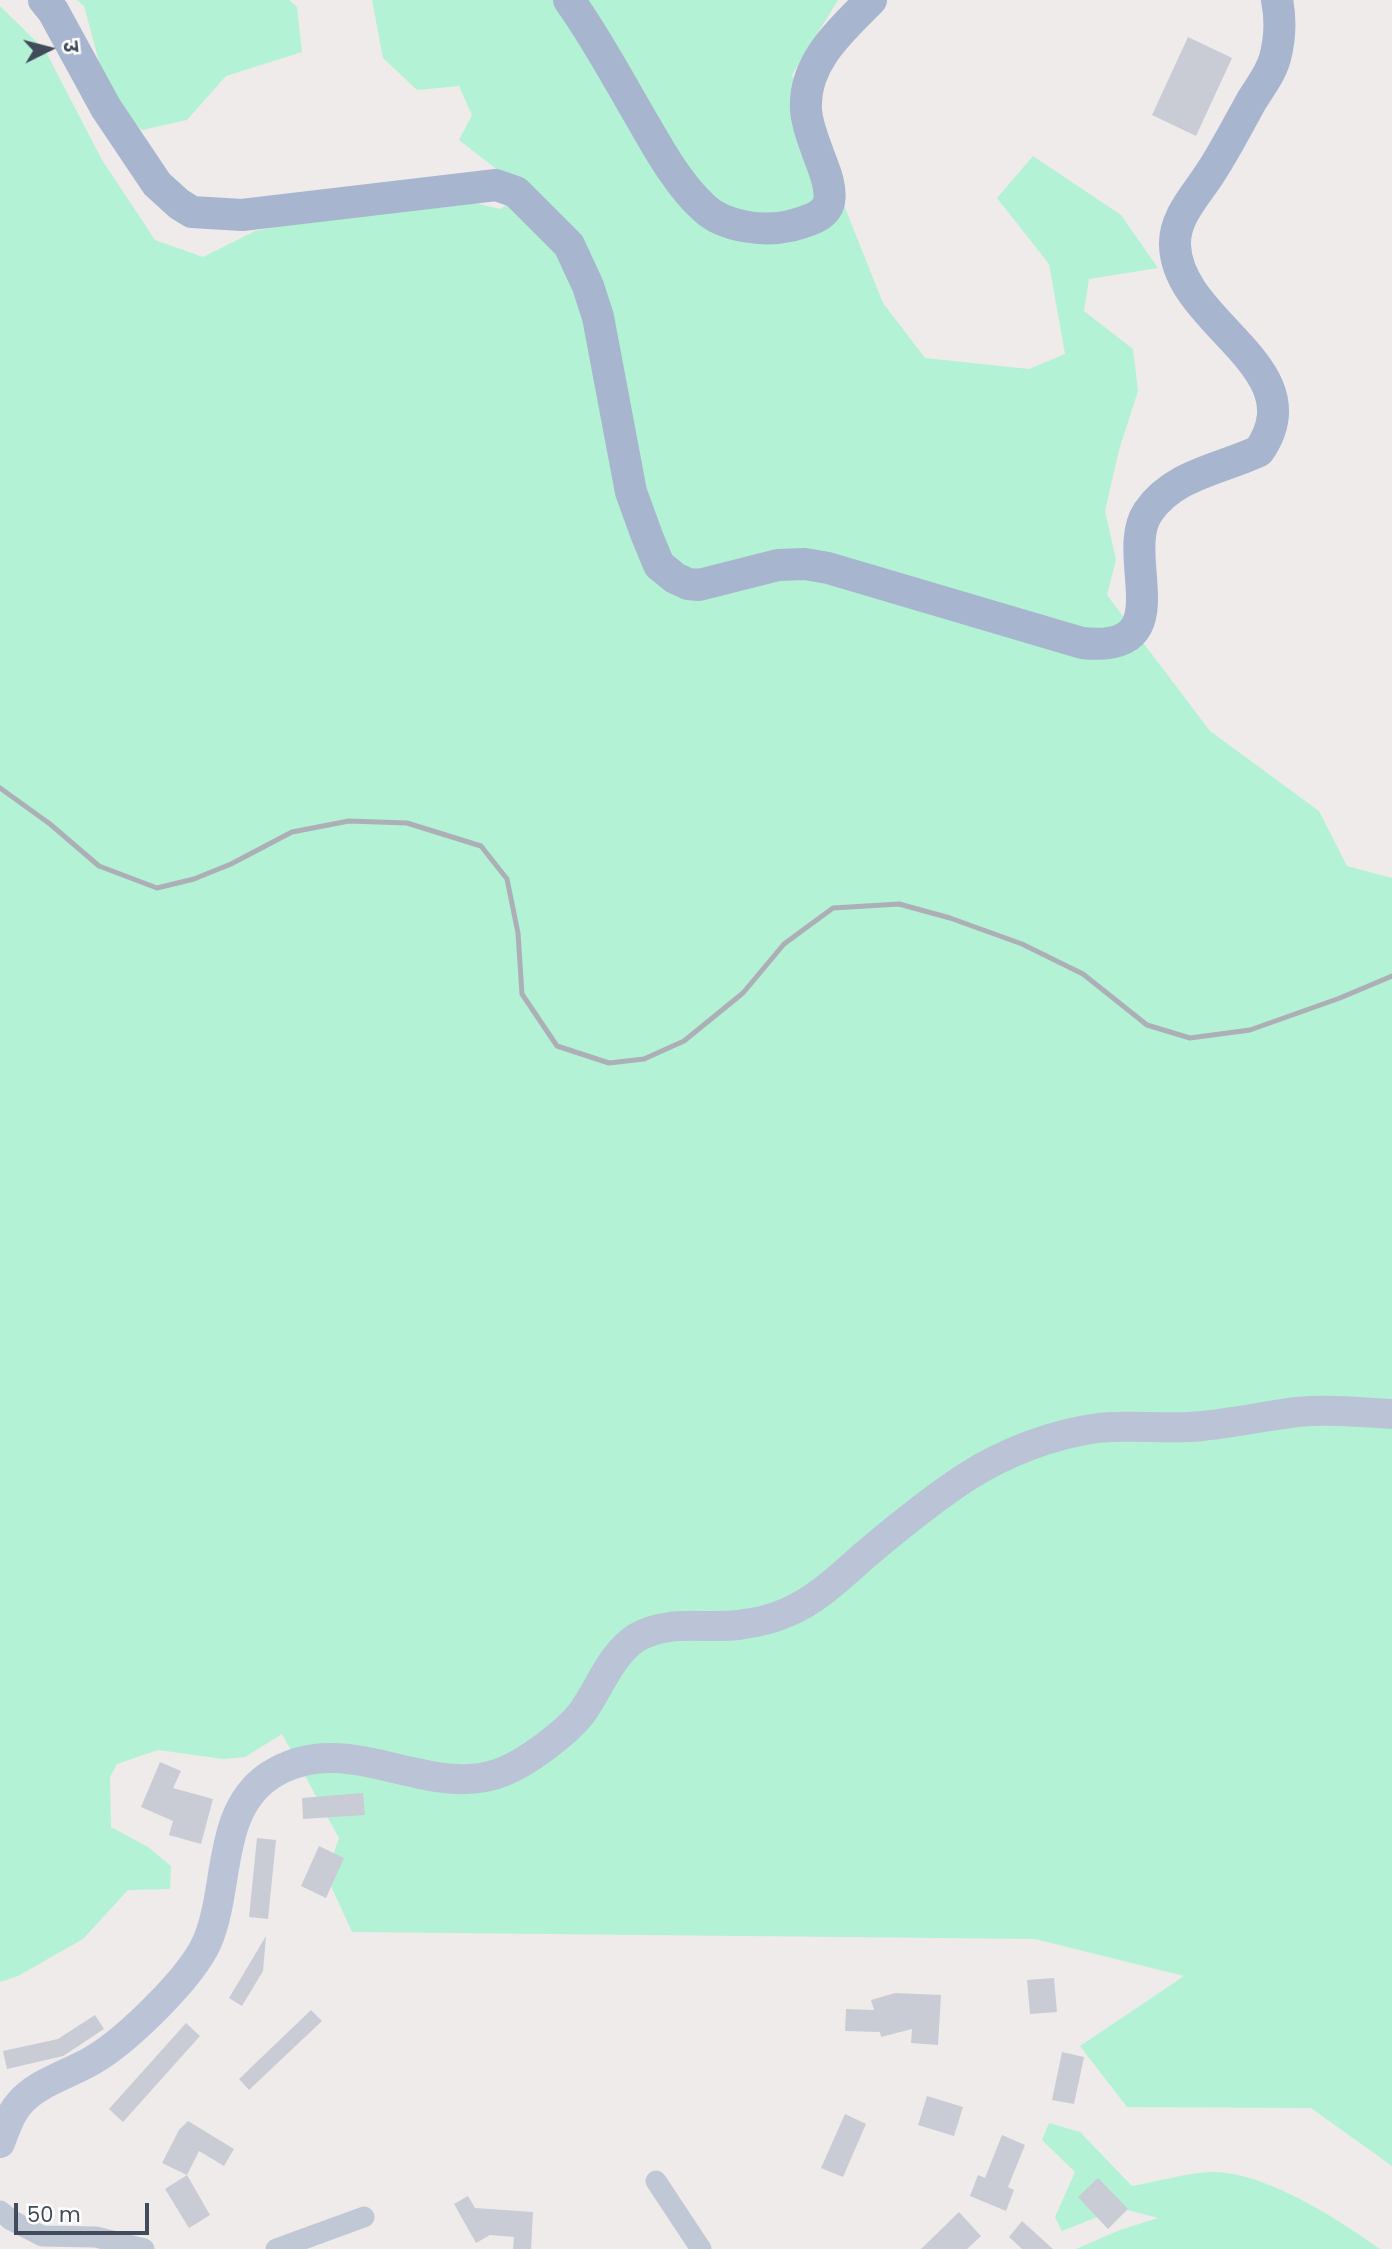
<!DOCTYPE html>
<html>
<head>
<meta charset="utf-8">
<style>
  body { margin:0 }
  #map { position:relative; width:1392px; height:2249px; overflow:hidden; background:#efebeb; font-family:Poppins,"Noto Sans Devanagari",sans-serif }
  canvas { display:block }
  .north { position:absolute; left:14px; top:14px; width:70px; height:70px; -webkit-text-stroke:5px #fff; paint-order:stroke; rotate:84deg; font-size:19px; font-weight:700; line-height:28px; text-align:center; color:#424b5a }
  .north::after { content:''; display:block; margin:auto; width:24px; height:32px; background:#424b5a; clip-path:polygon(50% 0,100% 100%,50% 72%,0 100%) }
  .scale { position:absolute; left:14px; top:2203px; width:135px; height:32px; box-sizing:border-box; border:4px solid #424b5a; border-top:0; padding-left:9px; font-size:21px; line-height:24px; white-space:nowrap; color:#424b5a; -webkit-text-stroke:5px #fff; paint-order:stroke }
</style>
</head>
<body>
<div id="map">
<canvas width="1392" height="2249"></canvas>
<div class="north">उ</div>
<div class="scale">50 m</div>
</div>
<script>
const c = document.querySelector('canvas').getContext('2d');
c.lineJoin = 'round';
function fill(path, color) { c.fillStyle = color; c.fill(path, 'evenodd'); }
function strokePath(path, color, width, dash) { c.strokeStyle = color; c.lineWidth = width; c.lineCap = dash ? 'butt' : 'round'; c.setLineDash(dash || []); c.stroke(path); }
fill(new Path2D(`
  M77,0H289L297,7L302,52L226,76L187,120L142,130L111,106L84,6Z
  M372,0H838L792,75L883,303L925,358L1029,369L1065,354L1049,264L997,198L1033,156L1121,215L1158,268L1089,279L1084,311L1133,349L1138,391L1119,450L1105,511L1116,560L1107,595L1210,731L1319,811L1347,866L1392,878V2166L1311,2108L1127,2107L1080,2046L1184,1976L1035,1939L352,1932L326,1875L339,1838L282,1734L245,1757L223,1759L158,1750L117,1764L110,1777L111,1827L148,1847L171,1866L170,1889L128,1890L83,1939L18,1976L0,1982V6L45,50L102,160L155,240L203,257L255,231L389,205L467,201L500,209L526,192L459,140L472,115L459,86L417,90L383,58Z
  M1049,2123L1080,2132L1132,2186C1157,2182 1185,2173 1211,2172C1264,2171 1338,2219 1380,2249H1076L1120,2230L1158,2218L1120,2208L1062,2231L1055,2217L1075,2172L1042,2140Z`), '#b3f2d5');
fill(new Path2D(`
  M1188,37L1232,58L1196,136L1152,115Z
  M160,1762L181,1771L173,1788L213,1799L201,1844L169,1835L173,1821L141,1807Z
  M363,1793L365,1815L303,1819L302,1798Z
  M257,1838L276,1840L268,1919L249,1917Z
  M319,1846L344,1858L326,1898L301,1886Z
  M266,1936L263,1971L242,2006L229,1998Z
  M1054,1978L1057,2012L1030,2014L1027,1980Z
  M895,1993L941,1995L938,2045L911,2043L912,2029L881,2037L880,2032L845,2031L846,2009L874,2010L871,2000Z
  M311,2010L322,2021L249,2090L239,2079Z
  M95,2015L104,2029L63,2056L7,2069L3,2051L58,2039Z
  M186,2023L200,2036L123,2122L109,2109Z
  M1062,2052L1084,2057L1074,2104L1052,2100Z
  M927,2096L963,2107L954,2136L918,2125Z
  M845,2114L866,2124L843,2177L821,2168Z
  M188,2121L234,2149L224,2166L199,2151L187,2175L162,2163L179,2130Z
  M1002,2135L1025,2145L1008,2187L1014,2190L1006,2211L970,2196L978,2175L985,2178Z
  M187,2175L210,2215L189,2228L165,2189Z
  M1098,2178L1128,2209L1108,2229L1078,2197Z
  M468,2196L475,2208L533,2212L531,2249H513L514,2237L490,2235L476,2243L454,2204Z
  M959,2212L981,2236L967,2249H921Z
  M1022,2221L1053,2249H1022L1009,2237Z`), '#c9ccd4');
strokePath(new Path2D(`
  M656,2181L701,2249
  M0,2211L11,2220L42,2236L96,2237L144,2249
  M276,2249L364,2217`), '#c0c8d5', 21);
strokePath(new Path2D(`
  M0,2143C5,2130 10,2114 19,2104C37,2082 70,2074 93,2060C127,2040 191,1978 207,1942C230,1889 216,1812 269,1776C347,1724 428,1804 505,1771C527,1762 566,1733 581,1714C599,1690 610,1655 636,1638C667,1619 704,1629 738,1625C755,1623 773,1619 788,1612C818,1599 841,1576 865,1555C898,1527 931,1500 968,1476C1006,1452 1053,1434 1098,1428C1132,1424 1168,1430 1202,1426C1234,1423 1265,1416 1297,1412C1328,1409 1360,1412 1392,1414`), '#bbc4d7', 30);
strokePath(new Path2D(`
  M44,0L53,11L106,108L157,184L179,204L192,212L242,215L496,185L516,192L569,245L588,286L598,317L631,492L647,536L659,565L675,578L688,584L699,585L778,565L805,564L828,568L1082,643C1184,654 1118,556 1148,512C1174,474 1221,469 1259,451C1317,367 1177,324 1175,245C1174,218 1195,196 1209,175C1225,151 1238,125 1252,100C1260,87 1271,73 1275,58C1280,39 1281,20 1277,0
  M569,0C598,40 621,85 646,127C662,155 680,186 704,208C724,227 764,232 790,226C804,222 825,218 829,202C832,187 824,169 819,156C814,141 807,126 806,110C803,63 841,30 871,0`), '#a7b5ce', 32);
strokePath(new Path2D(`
  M0,788L50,824L99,866L157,888L194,879L231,864L292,832L349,821L407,823L481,846L507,879L518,933L522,994L557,1046L609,1063L644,1059L684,1041L743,993L784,944L833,908L899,904L950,918L1022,944L1083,974L1147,1025L1190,1038L1250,1030L1340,998L1392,976`), '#adafb7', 5);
</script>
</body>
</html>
